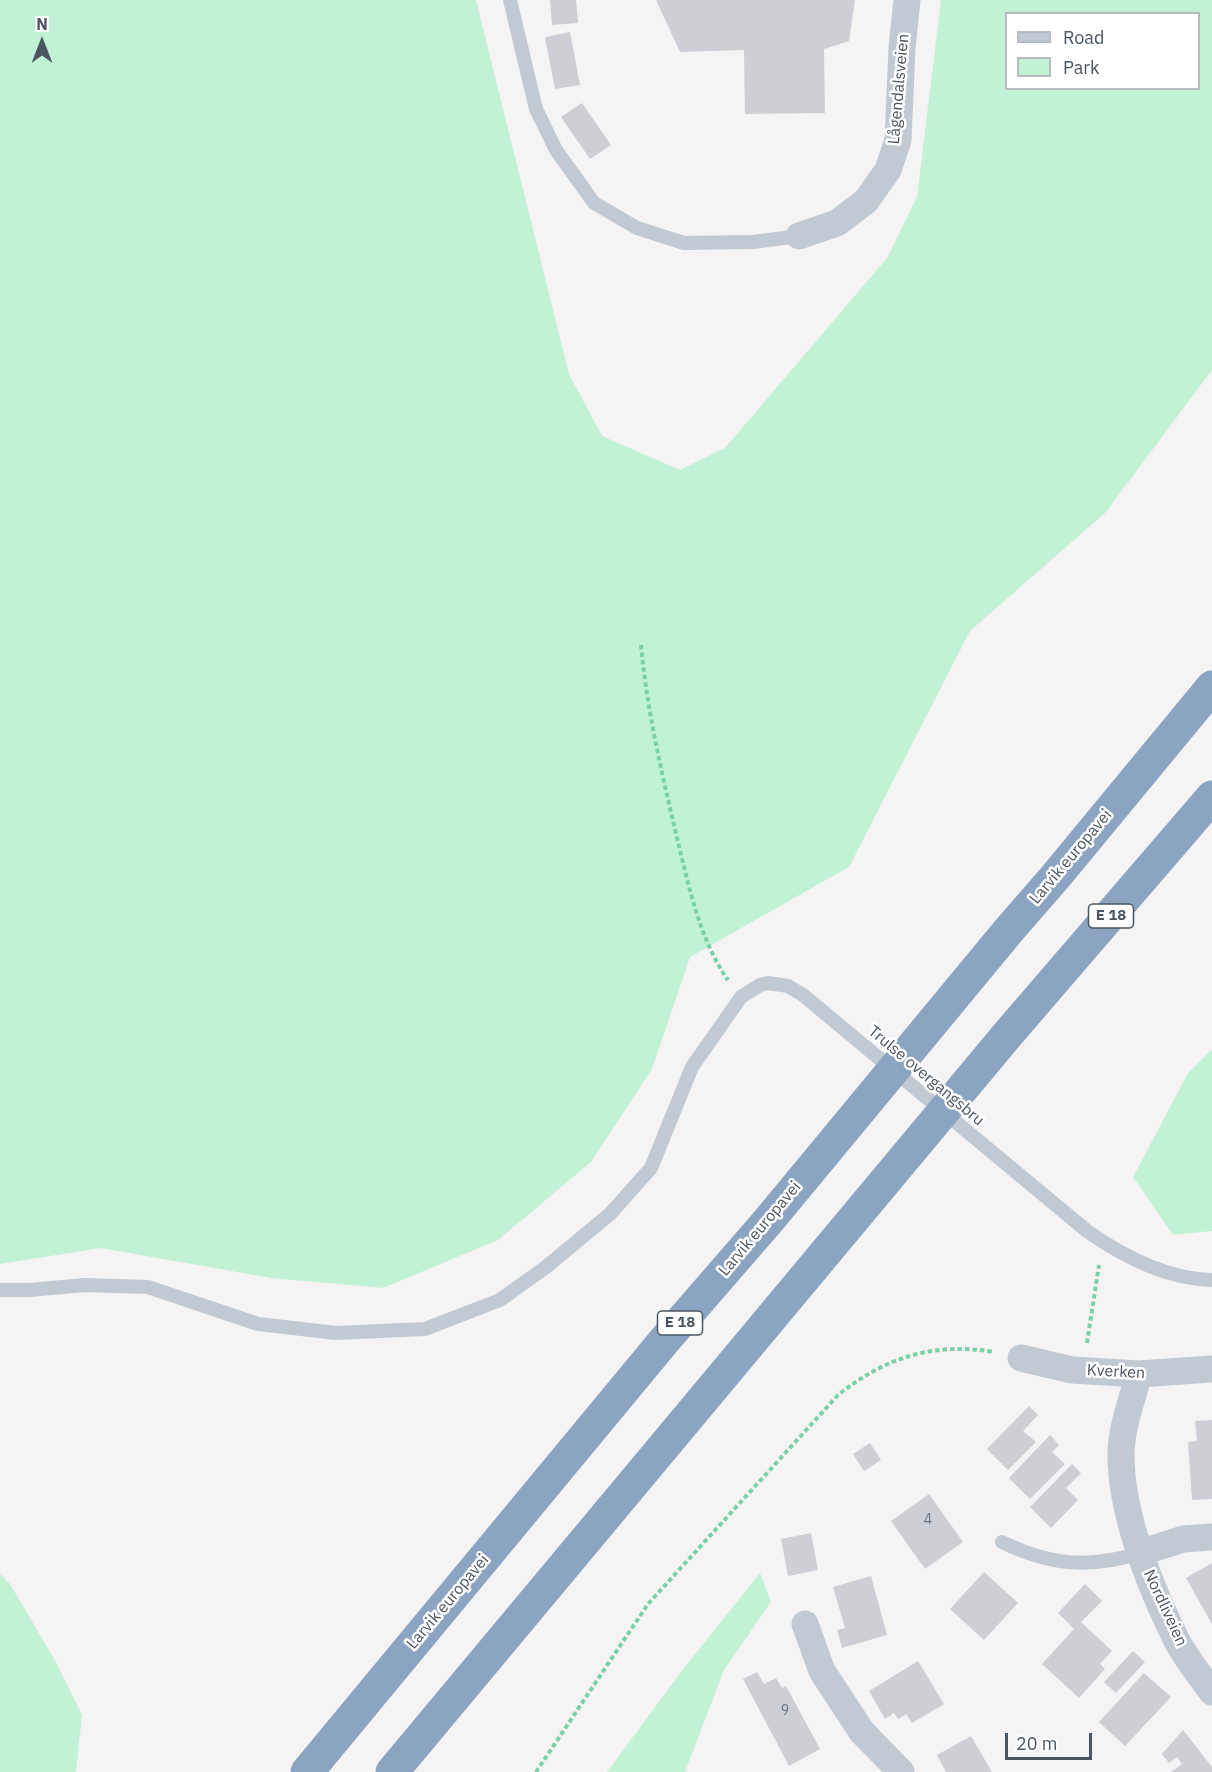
<!DOCTYPE html>
<html>
<head>
<meta charset="utf-8">
<style>
  body { margin:0 }
  #map { position:relative; width:1212px; height:1772px; overflow:hidden; background:#f5f3f3; font-family:"IBM Plex Sans",sans-serif }
  canvas { display:block }
  .legend { position:absolute; left:1005px; top:12px; width:195px; height:78px; box-sizing:border-box; background:#fff; border:2px solid #b7bbc0; margin:0; padding:8px 10px; list-style:none; font-size:18px; color:#4a5661 }
  .legend li { display:flex; align-items:center; gap:12px; height:30px }
  .legend b { width:30px; border:2px solid #b7bbc0 }
  .north { position:absolute; left:12px; top:12px; width:60px; height:60px; -webkit-text-stroke:4px #fff; paint-order:stroke; rotate:0deg; font-size:16px; font-weight:700; line-height:24px; text-align:center; color:#4a5661 }
  .north::after { content:''; display:block; margin:auto; width:21px; height:27px; background:#4a5661; clip-path:polygon(50% 0,100% 100%,50% 72%,0 100%) }
  .scale { position:absolute; left:1005px; top:1733px; width:87px; height:27px; box-sizing:border-box; border:3px solid #4a5661; border-top:0; padding-left:8px; font-size:18px; line-height:21px; white-space:nowrap; color:#4a5661; -webkit-text-stroke:4px #fff; paint-order:stroke }
</style>
</head>
<body>
<div id="map">
<canvas width="1212" height="1772"></canvas>
<ul class="legend">
<li><b style="height:8px;background:#c1cad2"></b>Road</li>
<li><b style="height:16px;background:#c2f2d5"></b>Park</li>
</ul>
<div class="north">N</div>
<div class="scale">20 m</div>
</div>
<script>
const c = document.querySelector('canvas').getContext('2d');
c.lineJoin = 'round';
function fill(path, color) { c.fillStyle = color; c.fill(path, 'evenodd'); }
function strokePath(path, color, width, dash) { c.strokeStyle = color; c.lineWidth = width; c.lineCap = dash ? 'butt' : 'round'; c.setLineDash(dash || []); c.stroke(path); }
function label(font, color, halo, rows, align = 'center') {
  c.font = font + ' "IBM Plex Sans",sans-serif'; c.lineWidth = 5; c.setLineDash([]); c.textBaseline = 'middle'; c.strokeStyle = halo; c.fillStyle = color; for (const [text, x, y, turn = 0] of rows) {
    c.save(); c.translate(x, y); c.rotate((+turn || 0) * Math.PI / 180); c.textAlign = isNaN(turn) ? turn : align; if (halo) c.strokeText(text, 0, 0); c.fillText(text, 0, 0); c.restore();
  }
}
fill(new Path2D(`
  M0,0H476L569,374L602,436L680,470L725,448L887,258L917,197L941,0H1212V370L1105,513L970,631L849,867L690,957L652,1069L591,1162L498,1240L383,1288L271,1278L101,1248L0,1264ZM1006,14H1198V88H1006Z
  M1212,1049V1231L1173,1235L1133,1177L1188,1073Z
  M760,1573L771,1602L724,1670L685,1772H607L684,1668Z
  M0,1574L10,1584L57,1664L82,1715L76,1772H0Z`), '#c2f2d5');
fill(new Path2D(`
  M550,0H576L578,23L552,25Z
  M656,0H855L849,41L824,49L825,113L745,114L744,50L680,52Z
  M570,32L580,85L555,89L545,37Z
  M582,103L611,145L590,159L561,117Z
  M1029,1406L1038,1415L1023,1431L1036,1442L1008,1470L987,1449Z
  M1212,1420V1499L1192,1500L1188,1442L1197,1441L1195,1421Z
  M1050,1435L1059,1445L1052,1452L1065,1464L1030,1499L1009,1478Z
  M870,1443L881,1460L864,1471L853,1454Z
  M1072,1464L1081,1473L1066,1488L1078,1500L1051,1528L1030,1507Z
  M929,1494L963,1542L925,1569L891,1521Z
  M811,1533L818,1570L788,1576L781,1539Z
  M1212,1563V1624L1186,1578Z
  M984,1572L1018,1603L984,1640L950,1609Z
  M871,1576L887,1635L842,1648L837,1630L845,1628L833,1587Z
  M1085,1584L1102,1601L1081,1622L1112,1651L1100,1664L1105,1669L1079,1698L1042,1664L1074,1629L1058,1613Z
  M1133,1651L1145,1662L1116,1693L1104,1682Z
  M918,1661L944,1704L912,1723L906,1714L898,1719L894,1713L885,1719L869,1691Z
  M757,1672L764,1684L776,1678L782,1688L786,1686L820,1749L789,1766L743,1679Z
  M1144,1673L1171,1697L1125,1746L1099,1722Z
  M1183,1730L1212,1767V1772H1171L1182,1764L1177,1757L1169,1763L1162,1754Z
  M971,1736L992,1772H946L937,1755Z`), '#cdcfd5');
strokePath(new Path2D(`
  M641,645C647,711 662,774 677,838C689,886 699,939 728,980
  M1087,1343L1099,1265
  M536,1772L648,1604L838,1395C886,1357 933,1342 994,1352`), '#79d1a7', 4, [4.5, 3]);
strokePath(new Path2D(`
  M510,0L536,109L556,150L594,203L637,228L684,243L753,242L799,236
  M0,1290H29L85,1285L148,1287L258,1324L336,1333L425,1329L500,1300L546,1267L610,1214L651,1168L692,1067L741,997L760,985L768,983L788,986L803,995L1087,1231C1124,1257 1166,1279 1212,1280
  M1002,1542C1049,1565 1089,1569 1140,1553`), '#c1cad2', 14);
strokePath(new Path2D(`
  M799,236L837,223L866,201L888,170L898,140L902,48L907,0
  M1021,1358L1072,1370L1139,1374L1212,1369
  M1139,1374C1132,1400 1121,1428 1121,1455C1121,1512 1149,1583 1174,1635C1183,1655 1199,1674 1212,1692
  M1140,1553L1183,1539L1212,1537
  M805,1624L822,1671L862,1732L901,1772`), '#c1cad2', 27);
strokePath(new Path2D(`
  M307,1772L664,1341L769,1220L1009,930L1056,876L1212,687
  M392,1772L1008,1034L1212,797`), '#8aa4c2', 33);
label('14px', '#6b747e', null, [
  ["4",928,1520],
  ["9",785,1711]
]);
for (const [x, y, w] of [
  [1111,916,45],
  [680,1323,45]
]) { const box = new Path2D(); box.roundRect(x - w / 2, y - 12, w, 24, 4.5); c.fillStyle = '#fff'; c.fill(box); strokePath(box, '#4a5661', 1.5); }
label('bold 15px', '#4a5661', null, [
  ["E 18",1111,916],
  ["E 18",680,1323]
]);
label('16px', '#4a5661', '#fff', [
  ["Lågendalsveien",899,89,-85],
  ["Larvik europavei",1071,857,-50],
  ["Trulse overgangsbru",926,1076,40],
  ["Larvik europavei",760,1229,-50],
  ["Kverken",1116,1372,3],
  ["Larvik europavei",448,1602,-50],
  ["Nordliveien",1165,1608,65]
]);
</script>
</body>
</html>
